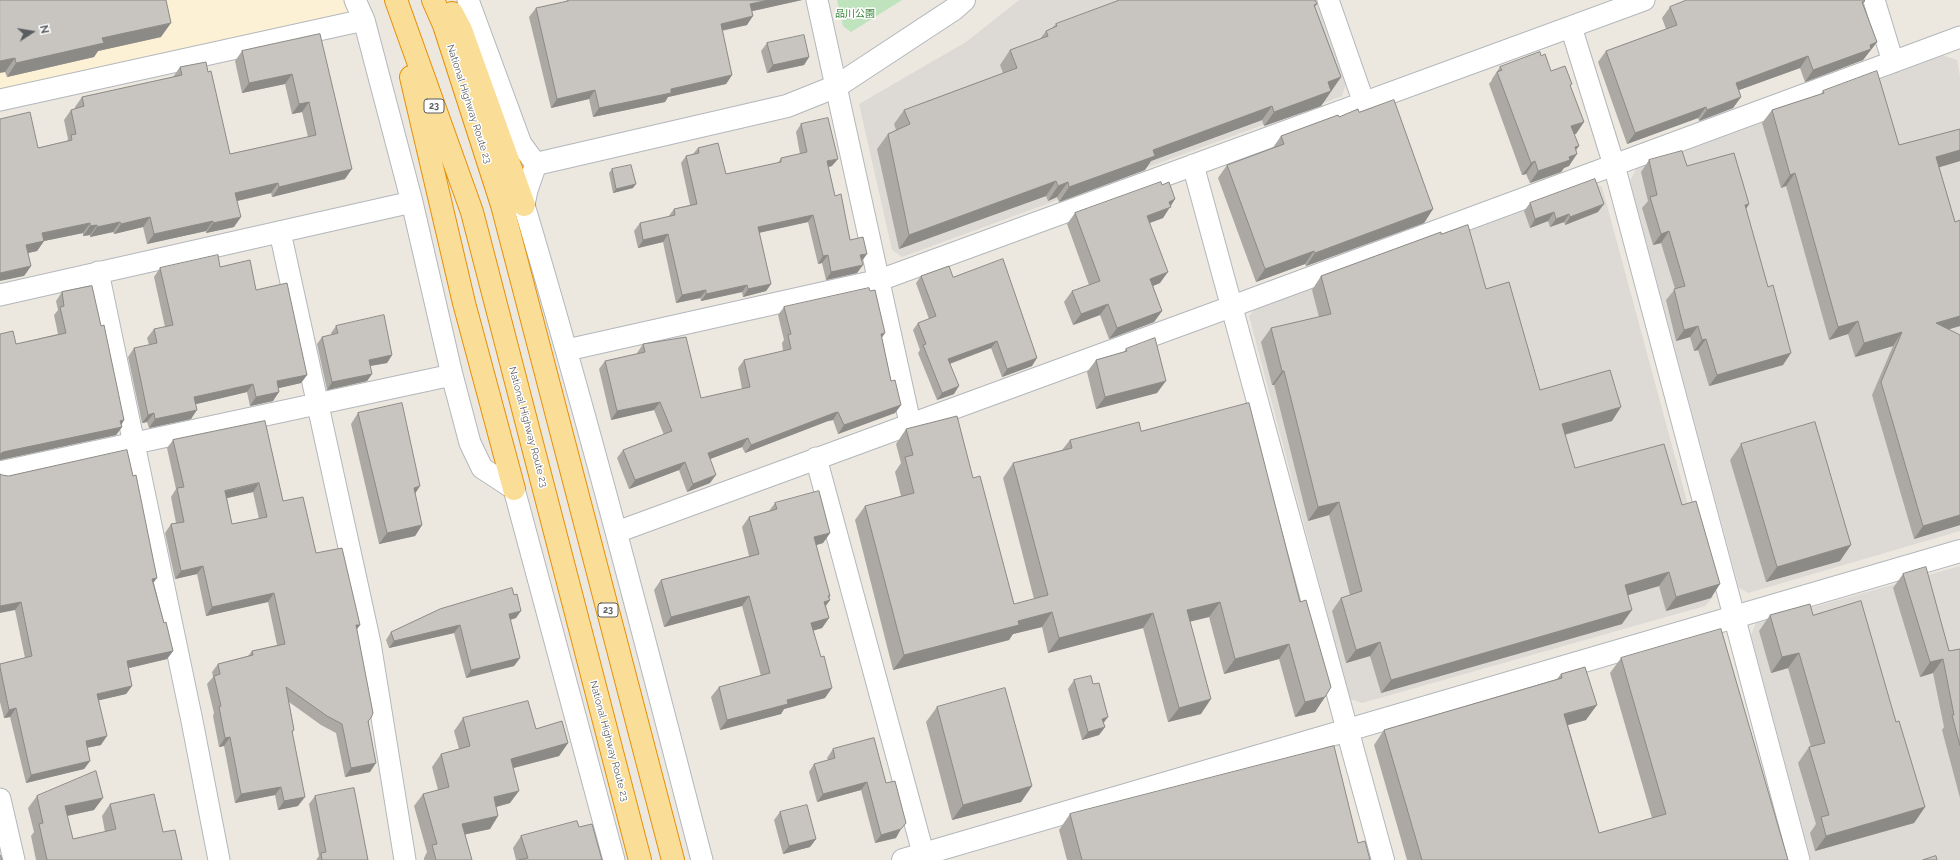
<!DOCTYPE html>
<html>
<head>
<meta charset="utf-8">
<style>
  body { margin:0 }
  #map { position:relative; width:1960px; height:860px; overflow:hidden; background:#ece8e0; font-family:Raleway,sans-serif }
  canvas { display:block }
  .north { position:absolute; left:12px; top:12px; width:40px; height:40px; -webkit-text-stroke:3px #fff; paint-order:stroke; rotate:78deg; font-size:11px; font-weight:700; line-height:16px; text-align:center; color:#595d61 }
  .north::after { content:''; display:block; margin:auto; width:14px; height:18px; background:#595d61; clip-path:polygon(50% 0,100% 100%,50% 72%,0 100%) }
</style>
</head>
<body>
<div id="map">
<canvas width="1960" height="860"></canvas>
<div class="north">N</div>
</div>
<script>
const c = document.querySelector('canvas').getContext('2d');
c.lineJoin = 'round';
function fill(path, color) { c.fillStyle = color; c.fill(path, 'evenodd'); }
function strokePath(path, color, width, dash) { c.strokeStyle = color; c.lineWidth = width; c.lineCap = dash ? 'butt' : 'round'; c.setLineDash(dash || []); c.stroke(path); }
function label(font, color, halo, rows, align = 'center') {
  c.font = font + ' Raleway,"Noto Sans JP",sans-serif'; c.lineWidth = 3; c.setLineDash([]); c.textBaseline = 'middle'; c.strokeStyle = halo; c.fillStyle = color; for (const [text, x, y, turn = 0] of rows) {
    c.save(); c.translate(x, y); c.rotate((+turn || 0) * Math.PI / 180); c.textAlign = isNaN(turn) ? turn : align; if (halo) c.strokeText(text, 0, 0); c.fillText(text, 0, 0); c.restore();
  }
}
fill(new Path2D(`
  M0,0H343L350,16L0,94Z`), '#fcf0d5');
fill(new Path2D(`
  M1019,0H1318L1346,84L1342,96L902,257L892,250L859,104L966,42Z
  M1942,55L1957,60L1960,76V531L1748,593L1739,588L1630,181L1637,167Z
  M1593,182L1602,187L1713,597L1705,606L1362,703L1350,699L1249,316L1256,308Z
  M1960,566V860H1811L1751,635L1756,623Z`), '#dddad5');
fill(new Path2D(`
  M837,0H902L851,32L843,26Z`), '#bfe3bd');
const minor = new Path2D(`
  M355,0L364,20L412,202L452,375L470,443L482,468L514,489L614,860
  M468,0L521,144L536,164L527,190L524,205C589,422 645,641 702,860
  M817,0L910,423
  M1328,0L1364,103
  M1874,0L1893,62
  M1571,27L1614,165L1799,860
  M0,100L364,20
  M1193,165L1347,729
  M280,232L370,643L405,860
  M98,272L192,721L219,860
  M0,295L412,202
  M567,350L880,280L1644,0
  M816,458L925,860
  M0,472L452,375
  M617,532L1233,306L1960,37
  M0,799L14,860`);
const tertiary = new Path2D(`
  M536,164L787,106L837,86L954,9L964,0
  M1347,729L1383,860
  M903,860L1960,551`);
const trunk = new Path2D(`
  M396,0L472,212L640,860
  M433,0L444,25L502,205L673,860
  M452,13L461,30L524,205
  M411,77L464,303L514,489`);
strokePath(minor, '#b3b7bb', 23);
strokePath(tertiary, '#b3b7bb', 24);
strokePath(trunk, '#e59007', 24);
strokePath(minor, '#fff', 21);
strokePath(tertiary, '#fff', 22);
strokePath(trunk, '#fade98', 22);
fill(new Path2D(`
  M0,0L161,37L98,51L94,57L7,77L5,72Z
  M567,0H802L752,11L747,25L722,31L732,75L726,84L668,97L665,102L593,117L589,99L551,108L529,17L536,8L566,2Z
  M1865,1L1863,4L1877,42L1863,60L1805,82L1800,68L1739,90L1741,97L1733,108L1699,121L1698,118L1627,144L1598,62L1606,51L1666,29L1662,18L1670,7Z
  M1317,4L1315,7L1341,77L1321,106L1264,126L1262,120L1151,161L1145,170L1059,202L1057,197L1048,201L1046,196L899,249L877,149L888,134L896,130L894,124L904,110L1003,73L1000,65L1010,50L1040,39L1046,31L1052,28L1056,24Z
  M320,34L345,179L272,197L271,193L237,201L234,227L206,233V231L147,244L143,227L114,234L113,232L90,237V235L83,236V233L44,241L37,251L28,253L31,266L24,276L38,148L67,141L68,139L64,120L71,110L75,109V107L82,97L173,77L180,67L230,154L308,137L302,112L292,114L285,84L242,93L235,61L242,51Z
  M767,43L809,57L804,65L767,73L761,51Z
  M1541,56L1551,71L1570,86L1576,134H1574L1579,146L1576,150L1569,166L1564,168L1561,172L1530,183L1526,174L1522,175L1489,84L1492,80V79L1500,67Z
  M1823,91L1899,145L1960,129V161L1939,167L1955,222L1960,220V326L1949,329L1960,525L1914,539L1872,395L1893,346L1855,357L1848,334L1829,340L1786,186L1781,188L1762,123L1772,110L1821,94Z
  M1359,112L1433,209L1424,223L1306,266L1305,264L1256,282L1218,178L1227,165L1272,149L1281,136L1339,117Z
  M801,124L832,166L828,167L835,196L850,240L862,261L857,273L826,280L822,263L818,264L808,222L759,233L771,284L766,291L743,297L742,292L701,301L700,298L676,303L663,242L638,248L634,231L640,223L668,217L674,209L690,205L681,163L686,156L693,154L698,148L726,174L778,163L781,158L800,154L796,132Z
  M1649,160L1687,166L1749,204L1746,209L1783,365L1709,386L1698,350L1694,351L1690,337L1676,341L1666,300L1675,289L1661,243L1653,245L1642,208L1648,201L1641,172Z
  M612,169L633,188L613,193L609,173Z
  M1162,185L1175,199L1163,218L1149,223L1160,283L1153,286L1162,311L1154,322L1109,339L1100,315L1073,325L1064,302L1072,291L1089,285L1067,224L1075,213Z
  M1530,203L1598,212L1565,225L1564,222L1550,227L1548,221L1530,228L1524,211Z
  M1441,234L1486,289L1540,390L1612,421L1565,435L1575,468L1682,505L1711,598L1666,611L1659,586L1628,595L1622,624L1381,693L1370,656L1346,663L1332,611L1341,598L1350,595L1329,515L1308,521L1274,385H1272L1261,342L1271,328L1319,317L1312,290L1321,276Z
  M220,267L256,290L307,375L301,383L278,388L273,401L250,406L247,392L196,404L191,419L149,428L147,422L142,423L128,357L134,348L149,345L147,338L154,329L165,327L154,277L160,268Z
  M921,276L953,277L1032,366L1002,377L991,348L950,364L954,394L937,400L918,353L920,350L913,330L918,323L929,319L916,283Z
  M62,292L101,326L124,420L121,425L122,427L116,435L0,460V334L16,344L58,334L54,315L58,310L56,301Z
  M784,307L882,338L891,381L901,405L895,413L838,434L833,420L828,421L745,453L742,447L710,459V483L687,492L679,470L629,489L617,458L623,450L664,435L654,410L611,420L599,369L605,361L637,354V353L643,344L701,398L742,389L738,368L744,360L783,351L782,343L784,340L778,315Z
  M336,326L392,355L387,363L370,366L372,374L367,381L327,390L317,344L322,337L332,335L331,333Z
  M1126,349L1157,393L1096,409L1087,372L1096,360L1124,352Z
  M358,413L415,494L422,525L415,536L379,544L351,424Z
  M265,421L283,501L360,625L357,629L369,722L370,772L345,777L336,733L321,725L289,702L294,730L292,733L298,806L278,810L275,795L235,803L224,746L219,747L213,716L214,713L207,684L213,677L212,672L218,664L248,656L252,651L277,645L268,602L206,616L197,574L175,579L165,533L171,524L176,523L171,497L176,489L167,448L173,440ZM253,492L259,519L232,524L227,498Z
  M906,429L973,478L1014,604L1034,599L1003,478L1013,463L1062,450L1070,440L1141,431L1300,602L1325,697L1315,712L1295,717L1279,659L1224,674L1209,617L1190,621L1201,714L1168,722L1143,628L1048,653L1042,627L1013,634L1009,640L893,670L855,520L865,506L901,496L895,472L901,463L896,444Z
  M1741,444L1840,561L1766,582L1730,460Z
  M0,474L154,583L164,623L173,651L167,659L128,668L132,686L126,694L99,700L101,745L87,748L90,761L84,769L26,783L10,717L4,718L0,702V664L25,658L15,610Z
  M775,503L830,533L823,543L816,545L830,596L829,598L830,600L826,606L829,618L822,628L813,631L825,698L784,709L781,714L720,730L711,697L719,687L761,676L742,606L664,627L654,590L661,580L749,556L742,527L749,517L769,511Z
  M1903,574L1949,651L1960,649V798L1942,730L1944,727L1933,673L1920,677L1893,588Z
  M1770,615H1813L1896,722L1925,807L1914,823L1815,851L1810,833L1816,824L1798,763L1809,747H1811L1788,668L1771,673L1759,631Z
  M516,618L510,620L520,658L514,666L466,678L454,633L389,648L386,640L391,632Z
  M1621,658L1788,860H1407L1374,745L1384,730L1557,679L1561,674L1586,720L1568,725L1599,833L1652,818L1610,673Z
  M1074,680L1104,724L1105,727L1099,735L1082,740L1068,689Z
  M937,707L1032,786L1021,802L952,820L926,722Z
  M463,718L536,729L568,743L559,756L513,768L510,803L496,807L498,816L490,829L465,834L472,860H424V858L427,852L414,806L423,794L438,790L432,767L441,754L459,749L454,731Z
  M874,738L896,838L875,843L861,790L817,802L809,772L814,764L828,760L827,758L833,749Z
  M37,796L94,810L67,816L73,839L105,832L102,816L110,804L163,832L182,860H36L31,836L34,832L28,808Z
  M315,796L368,860H316L319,856L309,804Z
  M780,812L816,839L810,847L783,854L774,820Z
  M1070,814L1358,843L1370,860H1067L1059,830Z
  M579,827L602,860H516L513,848L521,836Z`), '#aca9a5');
fill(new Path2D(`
  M769,0H802L744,13L750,4Z
  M753,16L747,25L714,32L721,24Z
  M171,23L161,37L98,51L94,57L7,77L16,63L102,38Z
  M1877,42L1863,60L1805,82L1813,70Z
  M1808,56L1800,68L1728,94L1736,83Z
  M809,57L804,65L767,73L773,65Z
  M15,58L5,72L0,73V61Z
  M292,74L285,84L242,93L249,83Z
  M732,75L726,84L668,97L665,102L593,117L599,108L671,89Z
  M1341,77L1321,106L1264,126L1274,112L1328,82Z
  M595,90L589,99L551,108L557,99Z
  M1741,97L1733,108L1699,121L1707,110Z
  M309,102L302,112L292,114L299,104Z
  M1272,106L1262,120L1151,161L1145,170L1059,202L1069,187L1153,150Z
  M1706,107L1698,118L1627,144L1635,133Z
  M1584,122L1576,134L1563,138L1571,126Z
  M1579,146L1571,156L1577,154L1569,166L1564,168L1561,172L1530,183L1538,171L1575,147Z
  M1960,150V161L1927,171L1936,157Z
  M838,159L832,166L821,169L827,161Z
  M1535,161L1526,174L1522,175L1531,163Z
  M352,169L345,179L272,197L279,187Z
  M1795,173L1786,186L1781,188L1790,175Z
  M1056,181L1046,196L899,249L909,235Z
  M1068,182L1057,197L1048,201L1058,186Z
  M278,183L271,193L228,203L235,193Z
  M636,184L633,188L613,193L616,189Z
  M1175,199L1163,218L1139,227L1147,216L1169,202Z
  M1604,204L1598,212L1565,225L1570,217Z
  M1749,204L1742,215L1745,205Z
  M1433,209L1424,223L1306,266L1315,253Z
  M1554,212L1548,221L1530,228L1535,219Z
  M1569,214L1564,222L1550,227L1556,219Z
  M813,215L808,222L753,234L758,227Z
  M150,217L143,227L114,234L121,224Z
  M241,217L234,227L206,233L213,223Z
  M213,221L206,231L147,244L154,234Z
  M120,222L113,232L90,237L97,227Z
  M90,223L83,233L44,241L37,251L19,255L26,245L42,233Z
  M97,225L90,235L83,236L90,226Z
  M1669,231L1661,243L1653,245L1661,234Z
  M668,234L663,242L638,248L643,240Z
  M1314,251L1305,264L1256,282L1265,269Z
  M867,254L862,261L860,255Z
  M828,255L822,263L818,264L823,256Z
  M863,265L857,273L826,280L831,272Z
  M31,266L24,276L0,281V273Z
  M1168,272L1160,283L1143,290L1150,279Z
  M771,284L766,291L743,297L748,289Z
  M747,285L742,292L701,301L706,294Z
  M706,290L700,298L676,303L682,295Z
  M1108,304L1100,315L1073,325L1081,314Z
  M1162,311L1154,322L1109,339L1117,328Z
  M1960,316V326L1926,336L1936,323Z
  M1858,321L1848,334L1829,340L1838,327Z
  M1698,326L1690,337L1676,341L1684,330Z
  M1902,332L1893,346L1855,357L1864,343Z
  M885,333L879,342L881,334Z
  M1706,339L1698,350L1694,351L1702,340Z
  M997,341L991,348L943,366L948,359Z
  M1791,353L1783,365L1709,386L1717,375Z
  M392,355L387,363L364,367L369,360Z
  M1037,358L1032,366L1002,377L1007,369Z
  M1282,371H1284L1274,385H1272Z
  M372,374L367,381L327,390L332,382Z
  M307,375L301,383L271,390L277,381Z
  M1166,381L1157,393L1096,409L1105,397Z
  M253,384L247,392L188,406L194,397Z
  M959,386L954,394L937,400L942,393Z
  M279,392L273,401L250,406L256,397Z
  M660,402L654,410L611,420L617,411Z
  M901,405L895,413L838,434L844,425Z
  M1621,407L1612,421L1552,438L1562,424Z
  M197,410L191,419L149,428L155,419Z
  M838,412L833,420L828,421L745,453L751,445L834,413Z
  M154,413L147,422L142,423L148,415Z
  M124,420L120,427H122L116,435L0,460V454L3,452Z
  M748,438L742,447L702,462L708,453Z
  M685,462L679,470L629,489L635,480Z
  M716,475L710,483L687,492L693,484Z
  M259,483L253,492L219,500L225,491Z
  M420,486L413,497L414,488Z
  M1339,502L1329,515L1308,521L1318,507Z
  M1960,515V525L1914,539L1923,526Z
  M422,525L415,536L379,544L387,533Z
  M830,533L823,543L807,548L814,537Z
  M1851,545L1840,561L1766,582L1777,567Z
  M203,566L197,574L175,579L181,571Z
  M1669,572L1659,586L1615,599L1625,585Z
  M157,578L151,586L152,579Z
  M1720,584L1711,598L1666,611L1676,597Z
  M274,593L268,602L206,616L212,607Z
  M749,596L742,606L664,627L671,617Z
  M828,596H830L827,601L830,600L822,610L817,612Z
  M21,602L15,610L0,613V606Z
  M1220,602L1209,617L1177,625L1187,610Z
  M1632,610L1622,624L1381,693L1391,680Z
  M521,611L516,618L503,622L509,614Z
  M1052,612L1042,627L1013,634L1009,640L893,670L904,655L1018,621Z
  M1153,613L1143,628L1048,653L1059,638Z
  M829,618L822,628L804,633L811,623Z
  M356,625H360L354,633Z
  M460,625L454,633L389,648L394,641Z
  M1380,642L1370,656L1346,663L1356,650Z
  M1289,644L1279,659L1224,674L1235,659Z
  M173,651L167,659L121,670L127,661Z
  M1799,653L1788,668L1771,673L1782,657Z
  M520,658L514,666L466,678L471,670Z
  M1943,659L1933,673L1920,677L1930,662Z
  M132,686L126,694L92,702L97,694Z
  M832,688L825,698L784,709L781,714L720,730L727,720L787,700Z
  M1325,697L1315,712L1295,717L1305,702Z
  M1211,699L1201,714L1168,722L1179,708Z
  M1597,705L1586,720L1554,729L1564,714Z
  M16,708L10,717L4,718L9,710Z
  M1108,717L1102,725V719Z
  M1105,727L1099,735L1082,740L1088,732Z
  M107,736L101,745L80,749L86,741Z
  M230,737L224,746L219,747L225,738Z
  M568,743L559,756L502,771L511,759Z
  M90,761L84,769L26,783L31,775Z
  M376,763L370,772L345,777L351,768Z
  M867,782L861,790L817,802L823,794Z
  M1032,786L1021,802L952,820L963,805Z
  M281,787L275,795L235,803L241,794Z
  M519,791L510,803L485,810L494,797Z
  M305,797L298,806L278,810L284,801Z
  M103,798L94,810L57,818L65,806Z
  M1925,807L1914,823L1815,851L1826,836Z
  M498,816L490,829L454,837L462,824Z
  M901,829L896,838L875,843L881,835Z
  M816,839L810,847L783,854L789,846Z`), '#8c8a86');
const building = new Path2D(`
  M0,0H166L171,23L102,38L104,43L16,63L15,58L0,61Z
  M568,0H769L750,4L753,16L721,24L732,75L671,89V93L599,108L595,90L557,99L536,8L568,1Z
  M1120,0H1315L1317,4L1314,5L1341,77L1328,82L1331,91L1274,112L1272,106L1153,150L1155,156L1069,187L1068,182L1058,186L1056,181L909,235L888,134L910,124L904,110L1017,68L1010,50L1048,36L1046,31L1057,26L1056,24Z
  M1687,0H1864L1865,1L1862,2L1877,42L1870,45L1871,49L1813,70L1808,56L1736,83L1741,97L1707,110L1706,107L1635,133L1606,51L1677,25L1670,7Z
  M320,34L352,169L279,187L278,183L235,193L241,217L213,223V221L154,234L150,217L121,224L120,222L97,227V225L90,226V223L42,233L44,241L26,245L31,266L0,273V119L30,112L38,148L72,140L71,135L76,134L71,110L84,106L82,97L182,75L180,67L206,62L208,72L211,71L230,154L316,135L309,102L299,104L292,74L249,83L242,51Z
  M804,35L809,57L773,65L767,43Z
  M1540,52L1541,56L1545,54L1551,71L1565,66L1572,84L1570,85L1584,122L1571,126L1579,146L1575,147L1577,154L1569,157L1570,160L1538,171L1535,161L1531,163L1497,72L1502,70L1500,67Z
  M1877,71L1899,145L1960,129V150L1936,157L1955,222L1960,220V316L1936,323L1960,335V515L1923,526L1881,382L1902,332L1864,343L1858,321L1838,327L1795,173L1790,175L1772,110L1824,93L1823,91Z
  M1394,100L1433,209L1315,253L1314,251L1265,269L1227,165L1284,144L1281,136L1338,115L1339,117L1358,109L1359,112Z
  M828,118L838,159L827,161L835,196L841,194L850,240L863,237L867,254L860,255L863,265L831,272L828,255L823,256L813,215L758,227L771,284L748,289L747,285L706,294V290L682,295L668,234L643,240L640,223L675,215L674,209L697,204L686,156L699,153L698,148L718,143L726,174L781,162V158L807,152L801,124Z
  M1682,151L1687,166L1734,153L1749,204L1745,205L1768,287L1773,285L1791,353L1717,375L1706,339L1702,340L1698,326L1684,330L1674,289L1685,286L1669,231L1661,234L1650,197L1657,195L1649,160Z
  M631,165L636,184L616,189L612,169Z
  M1595,179L1604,204L1570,217L1569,214L1556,219L1554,212L1535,219L1530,203Z
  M1161,182L1162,185L1169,182L1175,199L1169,202L1171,207L1147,216L1168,272L1150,279L1162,311L1117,328L1108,304L1081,314L1072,291L1100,281L1075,213Z
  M1468,225L1486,289L1509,282L1540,390L1610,370L1621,407L1562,424L1575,468L1664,444L1682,505L1696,501L1720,584L1676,597L1669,572L1625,585L1632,610L1391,680L1380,642L1356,650L1341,598L1362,591L1339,502L1318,507L1284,371H1282L1271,328L1331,314L1321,276L1441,232V234Z
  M218,255L220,267L250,260L256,290L287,283L307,375L277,381L279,392L256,397L253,384L194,397L197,410L155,419L154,413L148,415L134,348L157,343L154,329L173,325L160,268Z
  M1003,259L1037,358L1007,369L997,341L948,359L959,386L942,393L923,345L926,344L918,323L936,316L921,276L949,266L953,277Z
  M92,286L101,326L104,325L124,420L120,421L122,427L3,452L0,454V334L13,331L16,344L66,333L60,307L64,306L62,292Z
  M869,288L870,291L875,290L885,333L881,334L891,381L895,380L901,405L844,425L838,412L834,413L751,445L748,438L708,453L716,475L693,484L685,462L635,480L623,450L672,431L660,402L617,411L605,361L645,352L643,344L686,337L701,398L750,387L744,360L791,349L788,335L791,334L784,307Z
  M384,315L392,355L369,360L372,374L332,382L322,337L338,333L336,326Z
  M1155,338L1166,381L1105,397L1096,360L1127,351L1126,349Z
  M402,403L420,486L414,488L422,525L387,533L358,413Z
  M1249,403L1300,602L1306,600L1331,687L1325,697L1305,702L1289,644L1235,659L1220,602L1187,610L1211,699L1179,708L1153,613L1059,638L1052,612L1018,621L1019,625L904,655L865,506L914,493L905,457L913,455L906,429L957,416L973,478L980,476L1014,604L1048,595L1013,463L1072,448L1070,440L1139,422L1141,431Z
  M265,421L283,501L303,497L316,553L342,548L360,625H356L373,713L371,718L368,721L376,763L351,768L342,724L327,716L286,687L294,730L292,731L305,797L284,801L281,787L241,794L230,737L225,738L219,707L221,706L214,676L220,674L218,664L253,655L252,651L285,644L274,593L212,607L203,566L181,571L171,524L184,522L177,488L184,487L173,440ZM259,483L267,517L232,524L225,491Z
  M1815,422L1851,545L1777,567L1741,444Z
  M127,450L133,476L136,475L157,578L152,579L164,623L166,622L173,651L127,661L132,686L97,694L107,736L86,741L90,761L31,775L16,708L9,710L0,667V664L32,656L21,602L0,606V474L2,475L8,476Z
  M819,491L830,533L814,537L830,596H828L830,600L824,602L829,618L811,623L821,657L824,656L832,688L787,700L788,704L727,720L719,687L770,673L749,596L671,617L661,580L759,554L749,517L777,509L775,503Z
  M1926,567L1949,651L1960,649V746L1952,715H1954L1943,659L1930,662L1903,574Z
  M512,588L514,595L517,594L521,611L509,614L520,658L471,670L460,625L394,641L391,632L440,609Z
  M1861,601L1896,722L1899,721L1925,807L1826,836L1821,817L1829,815L1809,747L1825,743L1799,653L1782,657L1770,615L1810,604L1813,615Z
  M1721,629L1788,860H1422L1384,730L1562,678L1561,674L1585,667L1597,705L1564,714L1599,833L1666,814L1621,658Z
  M1091,676L1093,684L1099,683L1108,717L1102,719L1105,727L1088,732L1074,680Z
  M1005,688L1032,786L963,805L937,707Z
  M528,701L536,729L562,721L568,743L511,759L519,791L494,797L498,816L462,824L472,860H436L432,845L437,844L423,794L449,787L441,754L470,746L463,718Z
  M874,738L886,783L895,781L906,823L901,829L881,835L867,782L823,794L814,764L835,758L833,749Z
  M1334,746L1358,843L1365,841L1370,860H1082L1070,814Z
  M96,771L103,798L65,806L73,839L116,829L110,804L154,794L163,832L175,830L182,860H47L39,824L43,823L37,796Z
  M354,788L368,860H322L321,853L326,852L315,796Z
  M807,805L816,839L789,846L780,812Z
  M577,821L579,827L592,824L602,860H519L528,858L521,836Z
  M0,855L2,859V860H0Z
  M1936,856L1937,860H1923Z`);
fill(building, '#c8c5c0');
strokePath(building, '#8c8a86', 1);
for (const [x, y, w] of [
  [434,106,20],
  [608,610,20]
]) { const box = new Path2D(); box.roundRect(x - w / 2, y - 7, w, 14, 3); c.fillStyle = '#fff'; c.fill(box); strokePath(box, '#595d61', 1); }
label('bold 9px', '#595d61', null, [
  ["23",434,106],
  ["23",608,610]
]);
label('10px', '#388237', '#fff', [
  ["品川公園",855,14]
]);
label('10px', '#595d61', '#fff', [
  ["National Highway Route 23",469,104,72],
  ["National Highway Route 23",528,427,75],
  ["National Highway Route 23",609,741,75]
]);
</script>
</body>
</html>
